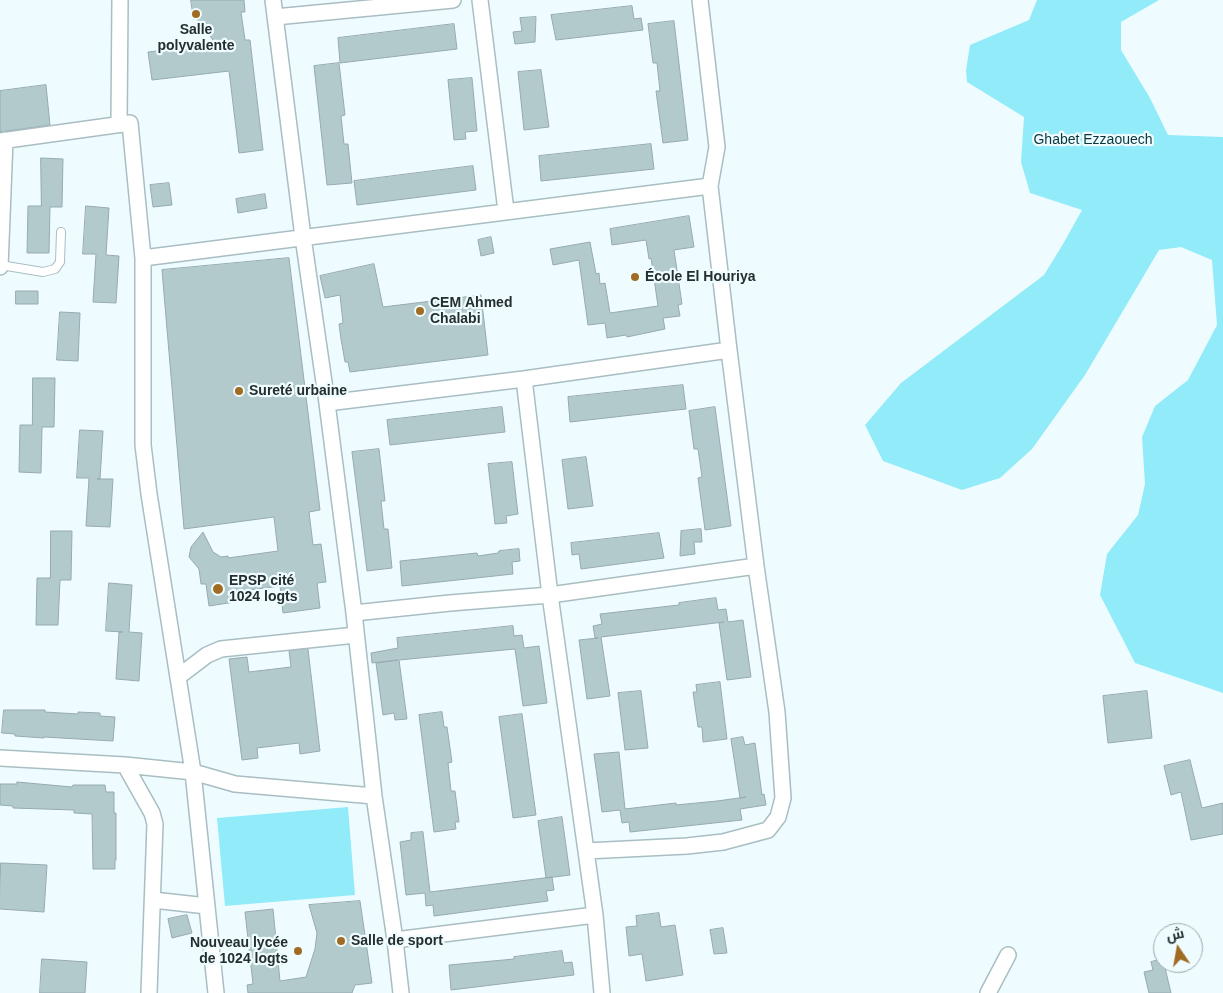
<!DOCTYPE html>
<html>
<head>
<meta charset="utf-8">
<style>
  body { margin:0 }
  #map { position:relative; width:1223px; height:993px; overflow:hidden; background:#effcff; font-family:Helvetica,Cairo,sans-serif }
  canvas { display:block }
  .north { position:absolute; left:1153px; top:923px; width:50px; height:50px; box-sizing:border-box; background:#effcff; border:1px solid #9eaaac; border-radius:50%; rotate:348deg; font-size:14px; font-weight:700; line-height:20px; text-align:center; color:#252e2f }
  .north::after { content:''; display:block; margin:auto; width:18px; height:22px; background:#a06c24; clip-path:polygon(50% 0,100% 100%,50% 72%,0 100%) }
</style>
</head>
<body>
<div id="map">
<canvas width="1223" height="993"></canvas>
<div class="north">ش</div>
</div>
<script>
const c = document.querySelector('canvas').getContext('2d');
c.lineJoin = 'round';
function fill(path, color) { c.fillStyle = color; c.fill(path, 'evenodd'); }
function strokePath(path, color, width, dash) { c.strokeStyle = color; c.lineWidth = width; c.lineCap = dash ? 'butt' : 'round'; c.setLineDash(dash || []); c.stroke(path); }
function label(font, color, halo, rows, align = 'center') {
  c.font = font + ' Helvetica,sans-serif'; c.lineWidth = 4.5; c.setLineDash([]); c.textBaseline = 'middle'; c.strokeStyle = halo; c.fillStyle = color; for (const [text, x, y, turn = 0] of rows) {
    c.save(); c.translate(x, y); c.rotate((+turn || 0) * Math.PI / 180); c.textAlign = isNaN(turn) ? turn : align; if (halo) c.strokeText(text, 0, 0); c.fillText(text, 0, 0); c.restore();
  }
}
fill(new Path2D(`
  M1037,0H1159L1121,22V50L1150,98L1168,135L1223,137V693L1135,663L1100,595L1107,554L1138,515L1145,484L1142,437L1155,406L1188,380L1217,325L1212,260L1181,247L1159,250L1085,375L1032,449L1000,478L962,490L883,461L865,425L901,383L1044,275L1063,244L1082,210L1030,193L1021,162L1024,117L967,82L966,70L970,45L1029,20Z
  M348,807L355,895L225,906L217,818Z`), '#92ebf9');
const building = new Path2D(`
  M191,0H244L245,12H241L245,40H250L263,150L239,153L229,71L152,80L148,52L216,44L197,19H194Z
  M632,6L634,19L641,18L643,30L556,40L551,15Z
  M536,17L535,42L515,44L513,32L522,31L520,18Z
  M674,21L688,140L663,143L656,91H660L657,63H653L648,24Z
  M454,24L457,49L340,63L338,38Z
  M339,63L345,115L341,116L344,144H348L352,183L327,185L314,66Z
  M541,70L549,127L524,130L518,72Z
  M472,78L477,131L465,132L466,139L454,140L448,80Z
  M46,85L50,125L0,132V91Z
  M651,144L654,169L541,181L539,156Z
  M41,158L63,159L62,207H50L49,253H27L28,206H41Z
  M473,166L476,190L357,205L354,181Z
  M169,183L172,205L153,207L150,185Z
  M265,194L267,208L238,213L236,199Z
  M86,206L109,208L106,255L119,256L116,303L93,302L96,254H83Z
  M689,216L694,247L674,250L682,304L678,305L680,316L663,318L665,329L627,337L626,335L607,338L605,323L588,325L579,260L553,265L550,249L590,242L596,274L599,273L600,284L605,283L610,313L658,306L651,258L649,259L646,240L612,245L610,229Z
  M491,237L494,253L481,256L478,240Z
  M289,258L320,510L309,512L313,545L321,544L326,582L317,583L320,608L283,613L280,586L234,592L235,602L209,606L206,584H201L199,569L189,557L191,547L203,532L213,552L221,557L228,556V558L278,551L274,517L184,529L162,270Z
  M374,264L383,307L481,295L488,355L350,372L348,362H345L341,339L339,324L343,323L340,295L325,298L320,276Z
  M16,291H38V304H16Z
  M60,312L80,313L78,361L57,360Z
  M33,378H55L54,427H42L41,473L19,472L20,425H32Z
  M683,385L686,409L570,422L568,397Z
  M502,407L505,432L390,445L387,420Z
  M715,407L731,526L705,530L698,478L702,477L698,449H694L689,411Z
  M80,430L103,431L100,479H97H113L110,527L86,526L89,478H77Z
  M379,449L385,501H381L384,529H388L392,568L367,571L352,452Z
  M586,457L593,506L568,509L562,460Z
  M512,462L518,514L506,516L507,523L495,524L488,464Z
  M701,529L702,542H694L695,554L680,556L681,531Z
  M51,531H72L71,580H60L58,625H36L37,578H50Z
  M659,533L664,558L581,569L579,554L572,555L571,543Z
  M519,549L520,561L512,562L513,574L402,586L400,561L477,553L478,556L498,553L499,551Z
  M109,583L132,585L129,632L142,633L139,681L116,679L119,632H123L106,631Z
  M716,598L718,610L726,609L728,622L743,620L751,677L727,680L719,623L724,622L601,637L610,696L587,699L579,640L598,638H595L593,626L602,624L600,614L679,605V603Z
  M513,626L514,636L522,635L524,648L539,646L547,703L523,706L515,649L399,660L407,719L395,720L394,713L383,715L376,663L398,660L372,663L371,653L398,648L397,638Z
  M308,649L320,751L300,754L299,743L257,748L258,758L242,760L229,659L247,657L249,672L291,667L289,651Z
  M720,682L727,739L703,742L702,727H698L693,692H697L696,685Z
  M641,691L648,748L625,750L618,693Z
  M1147,691L1152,738L1108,743L1103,696Z
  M4,710H45V712L78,714V712L100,713V716L115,717L113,741L44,737V738L15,736V734L2,733Z
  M442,712L444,727H447L452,762L448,763L451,791H455L459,822H455L456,829L434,832L419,715Z
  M522,714L536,815L513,818L499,717Z
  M743,737L745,745L755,743L762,795L764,794L766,805L740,809L742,820L630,832L629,822L622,823L620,810L602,812L594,754L619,752L625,809L676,803V805L717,801L746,797L740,798L731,739Z
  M1190,760L1202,808L1223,803V834L1191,840L1181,792L1171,795L1164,766Z
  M17,782L72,787L73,785H105L106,792H114V813H116V860H115V869H93L92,814L74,813V810L13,808V806L0,805V784H17Z
  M562,817L570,875L546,878L538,821Z
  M423,832L430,892L552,877L554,890L546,891L548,901L434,916L433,905L426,906L425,893L406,895L400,842L411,840V833Z
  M1,863L47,865L44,912L0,909Z
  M360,901L372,983L355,985L352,993H248L247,985L253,984L245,912L273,909L280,981L306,977L315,949L317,933L309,905Z
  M659,913L661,927L675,925L683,975L646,981L642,954L629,956L626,927L637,926L636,916Z
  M187,915L192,933L172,938L168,919Z
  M723,928L727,953L714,954L710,930Z
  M562,951L564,963L572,962L574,975L451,990L449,965L514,959V957Z
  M42,959L87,962L85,993H40Z
  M1163,959L1171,993H1149L1144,972L1153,970L1151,962Z`);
fill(building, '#b3cacd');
strokePath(building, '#96abaf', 1);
const lane = new Path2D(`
  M0,265L43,272L55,269L60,262L61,232`);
const street = new Path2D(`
  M273,0L303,237L327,403L524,379L550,595L595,915L602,993
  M480,0L506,211
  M700,0L717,147L710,186L729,350
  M275,17L453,0
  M119,124L120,0
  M0,141L130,123L143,258V445L149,494L193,772L216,993
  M143,258L710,186
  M0,267L5,140
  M524,379L729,350L756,566L777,712L783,798L778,817L768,830L723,842L687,846L586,851
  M327,403L354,613L374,796
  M354,613L450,603L550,595L756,566
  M178,677L207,655L221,649L356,635
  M0,758L125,765L152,813L155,824L149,993
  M125,765L193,772L235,784L374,796L395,940L401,993
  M153,900L207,906
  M395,940L595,915
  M988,993L1008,955`);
strokePath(lane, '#a8bec2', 10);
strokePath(street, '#a8bec2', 18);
strokePath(lane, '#fff', 8);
strokePath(street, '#fff', 15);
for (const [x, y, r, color] of [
  [196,14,5,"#a06c24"],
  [635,277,5,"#a06c24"],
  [420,311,5,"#a06c24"],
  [239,391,5,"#a06c24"],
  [218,589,6,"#a06c24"],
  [341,941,5,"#a06c24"],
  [298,951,5,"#a06c24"]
]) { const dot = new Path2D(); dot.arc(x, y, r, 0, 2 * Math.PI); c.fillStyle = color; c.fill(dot); strokePath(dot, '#effcff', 2); }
label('bold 14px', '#252e2f', '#effcff', [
  ["Salle",196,30,"center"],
  ["polyvalente",196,46,"center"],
  ["École El Houriya",645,277],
  ["CEM Ahmed",430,303],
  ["Chalabi",430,319],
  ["Sureté urbaine",249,391],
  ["EPSP cité",229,581],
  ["1024 logts",229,597],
  ["Salle de sport",351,941],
  ["Nouveau lycée",288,943,"right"],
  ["de 1024 logts",288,959,"right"]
], 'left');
label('14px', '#07373d', '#effcff', [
  ["Ghabet Ezzaouech",1093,140]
]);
</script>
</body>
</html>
